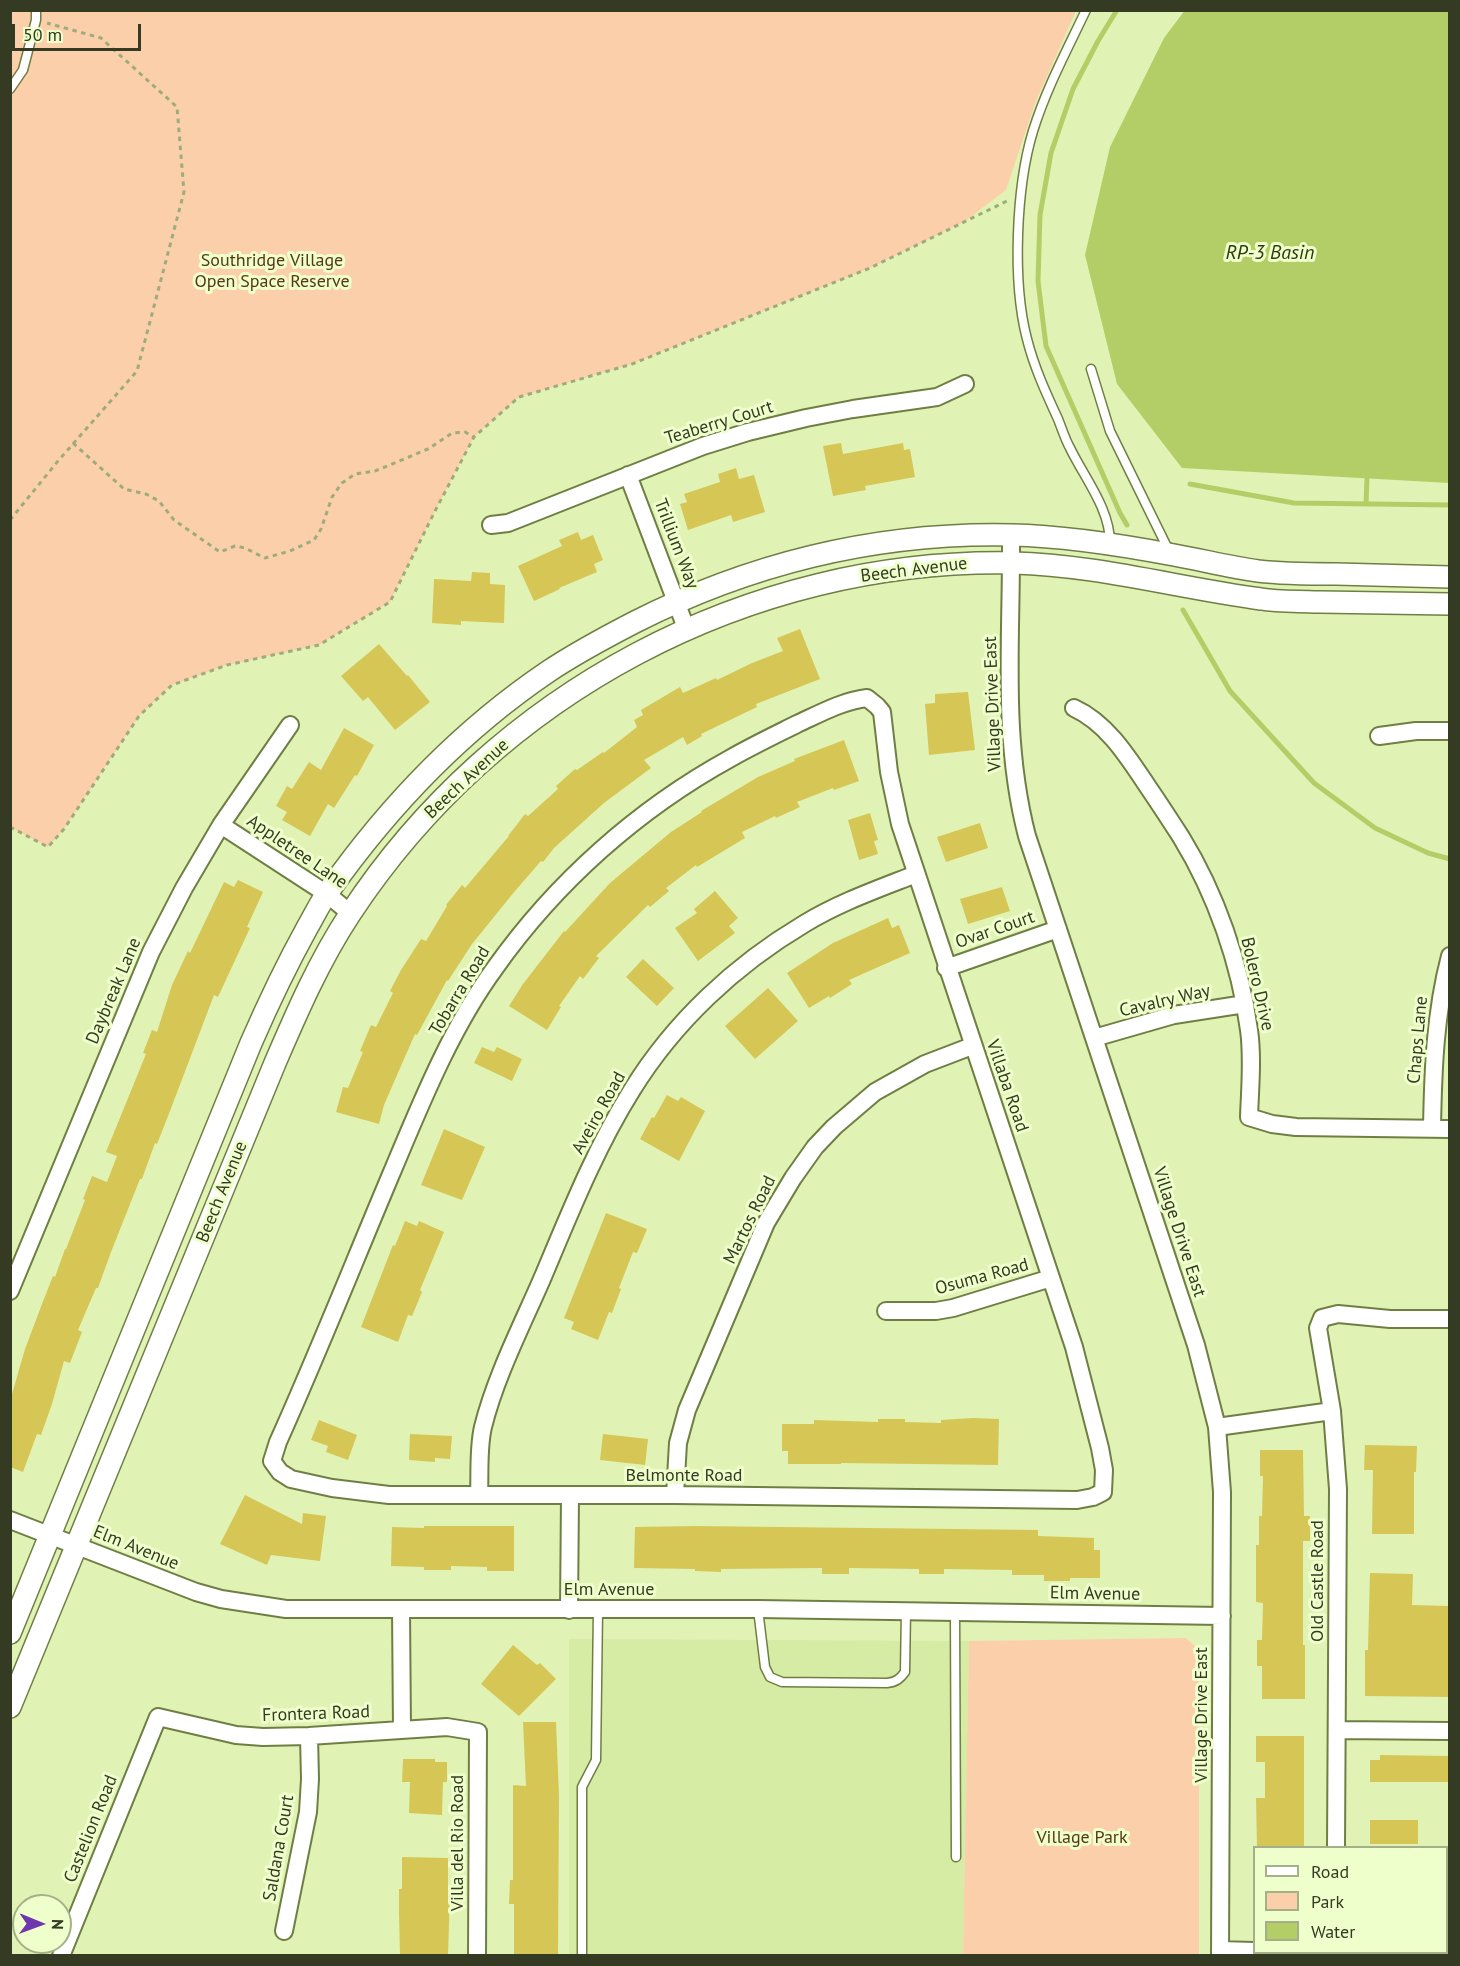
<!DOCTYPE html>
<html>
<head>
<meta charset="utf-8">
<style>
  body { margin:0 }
  #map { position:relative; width:1460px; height:1966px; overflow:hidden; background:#e0f3b4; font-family:"PT Sans",sans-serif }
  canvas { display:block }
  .frame { position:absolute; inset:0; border:12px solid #343b22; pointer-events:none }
  .legend { position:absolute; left:1253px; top:1846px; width:195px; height:108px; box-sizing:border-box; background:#efffcc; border:2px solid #a4b188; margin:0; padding:8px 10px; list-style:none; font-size:18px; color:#343b22 }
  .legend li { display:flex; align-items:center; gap:12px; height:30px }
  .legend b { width:30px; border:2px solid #a4b188 }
  .north { position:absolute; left:12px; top:1894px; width:60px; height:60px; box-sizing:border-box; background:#efffcc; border:2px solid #a4b188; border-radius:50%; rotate:91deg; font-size:16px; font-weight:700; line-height:24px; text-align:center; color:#343b22 }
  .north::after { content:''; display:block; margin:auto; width:21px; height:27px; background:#6f37ad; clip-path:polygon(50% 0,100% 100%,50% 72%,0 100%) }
  .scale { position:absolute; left:12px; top:24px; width:129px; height:27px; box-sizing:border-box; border:3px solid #343b22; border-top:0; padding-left:8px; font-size:18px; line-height:21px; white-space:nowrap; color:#343b22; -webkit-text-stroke:4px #efffcc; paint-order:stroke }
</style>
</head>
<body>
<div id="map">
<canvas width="1460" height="1966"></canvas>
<div class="frame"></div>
<ul class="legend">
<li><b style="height:8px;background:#fff"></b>Road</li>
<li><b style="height:16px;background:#fccfab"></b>Park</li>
<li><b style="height:16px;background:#b4ce67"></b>Water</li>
</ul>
<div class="north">N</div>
<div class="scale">50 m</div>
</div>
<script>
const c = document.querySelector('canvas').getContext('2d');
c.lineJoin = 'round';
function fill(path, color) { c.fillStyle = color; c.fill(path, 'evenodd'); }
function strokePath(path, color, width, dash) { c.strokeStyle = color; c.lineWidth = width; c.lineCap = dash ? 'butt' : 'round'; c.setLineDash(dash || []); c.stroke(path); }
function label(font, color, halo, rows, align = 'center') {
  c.font = font + ' "PT Sans",sans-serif'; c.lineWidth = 6; c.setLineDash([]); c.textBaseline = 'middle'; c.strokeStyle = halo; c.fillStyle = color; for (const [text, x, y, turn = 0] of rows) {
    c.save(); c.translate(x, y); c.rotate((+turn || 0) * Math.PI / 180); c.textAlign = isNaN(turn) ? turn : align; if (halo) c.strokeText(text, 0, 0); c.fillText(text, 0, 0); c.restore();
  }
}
fill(new Path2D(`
  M569,1639L969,1641L963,1955H569Z`), '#d6eba4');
fill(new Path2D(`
  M10,11H1076L1036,101L1006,190L964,222L870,268L632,364L519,397L474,437L435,511L390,602L319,645L227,665L172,685L139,716L64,829L48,847L10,827Z
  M1186,1638L1199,1650V1955H963L969,1641Z`), '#fccfab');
fill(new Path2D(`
  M1185,10L1449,11V483L1182,468L1117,384L1085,255L1110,147L1164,38Z`), '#b4ce67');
strokePath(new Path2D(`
  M1117,10L1098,41L1073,89L1051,153L1040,215L1038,281L1046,346L1120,513L1127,525
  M1190,484L1294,503L1450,505
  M1366,504L1367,478
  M1183,610L1230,691L1314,783L1375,828L1428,853L1450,859`), '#b4ce67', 5);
fill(new Path2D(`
  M841,443L843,454L903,443L904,450L910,449L915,477L865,486L866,490L833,496L823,446Z
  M736,468L739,479L754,475L765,512L733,522L731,515L688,530L680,504L687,502L684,494L720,482L718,474Z
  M578,532L581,540L593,535L603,560L594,564L597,572L559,588L560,589L534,601L518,566L562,546L559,540Z
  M472,572L490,573V584L505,585L504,623L461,621V625L432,623L434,579L471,581Z
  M800,629L820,679L756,704L757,707L701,734L702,736L687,745L683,737L644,760L651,768L604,803L554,848L543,862L541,861L515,891L472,944L448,981L447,980L417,1035L415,1034L384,1105L379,1124L336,1112L343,1087L348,1088L363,1052L360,1051L371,1025L376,1027L393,993L390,991L401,970L421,939L426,941L447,906L446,905L462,885L465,888L509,836H508L525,814L528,816L558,789L556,786L575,769L577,770L603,752L604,753L637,727L634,720L643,715L641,710L680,687L683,693L716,678L717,680L752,663L783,651L777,638Z
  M379,644L407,676L408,675L430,702L395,730L368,697L363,701L341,676Z
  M968,692L975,750L929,755L925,704L935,703V694Z
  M344,728L374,745L357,776L355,775L334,808L328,804L310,836L282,820L287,812L276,806L287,786L292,789L309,762L321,770Z
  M844,740L859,781L834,790L833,788L797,802L800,807L776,818L775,816L742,832L745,838L697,867L696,865L666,888L669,891L650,907L648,905L596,956L599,958L583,979L580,976L559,1006L561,1007L547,1030L509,1006L523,984L564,931L565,932L610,883L671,832L702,812L701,811L758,777L795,761L794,759Z
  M870,813L878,840L874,841L878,854L859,860L848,820Z
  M980,823L988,848L946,862L937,837Z
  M238,880L263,892L247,927L250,928L218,997L214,995L170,1111L157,1144L155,1143L142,1179H140L111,1252L98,1288H96L78,1330L82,1332L70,1363L64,1361L52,1404L41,1435L37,1434L23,1472L10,1467V1401L25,1349L42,1304L53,1276L55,1277L65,1249H66L85,1200L83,1199L92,1176L107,1182L117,1156L106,1152L146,1054L143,1053L152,1030L157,1032L172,985L188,951L190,953L224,882L234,887Z
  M1002,887L1010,911L968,924L960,899Z
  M715,891L738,918L729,926L735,933L698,961L675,928L697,913L694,909Z
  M888,918L892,928L899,925L910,953L849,980L852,984L830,998L829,996L809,1008L787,973L833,943Z
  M643,959L674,988L657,1006L626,977Z
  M768,988L798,1021L755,1059L725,1026Z
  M482,1047L494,1052L497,1047L522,1059L512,1081L474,1063Z
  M667,1095L678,1101L681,1097L705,1111L679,1161L640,1139L652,1117L654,1118Z
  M444,1129L485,1147L462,1200L421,1185Z
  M606,1213L647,1229L637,1253L633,1252L619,1288L621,1289L612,1313L609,1312L598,1340L571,1329L574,1322L564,1318Z
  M405,1221L417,1226L419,1221L444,1232L420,1290L422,1292L412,1316L408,1315L398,1342L361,1327L393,1245L395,1246Z
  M973,1418L999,1419L998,1465L841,1463V1464H788V1451H782V1424H814V1420L878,1422V1419H905V1422L941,1423V1420Z
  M319,1420L357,1435L348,1460L326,1452L328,1446L311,1440Z
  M410,1434L452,1436L450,1459L435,1458V1462L409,1460Z
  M603,1434L648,1439L645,1465L600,1460Z
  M1365,1445L1417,1446L1416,1472H1414V1534H1372L1373,1470H1364Z
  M1260,1450H1303L1304,1516H1310V1541H1303V1645H1305V1699H1262V1666H1257V1640H1262L1263,1603L1256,1602V1545H1259V1516H1262L1263,1476H1260Z
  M245,1495L302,1524L303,1513L326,1516L320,1561L271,1555L267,1565L220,1544Z
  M424,1526H514V1571H487V1567L451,1566V1570H424V1567L391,1566L392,1527L424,1528Z
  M696,1526L1038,1530V1536L1094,1538V1550H1100V1578H1070V1581H1044V1575H1012V1570L944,1569V1574H919V1569L849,1568V1574H822V1568L721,1569V1572L695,1571V1569L634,1568L635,1527Z
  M1370,1573L1413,1574L1412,1605L1449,1606V1697L1365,1696V1650H1368Z
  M513,1645L537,1665L540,1663L556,1679L519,1716L481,1684Z
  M523,1722H556L559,1796L558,1956H514V1904H509L510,1880H513V1785L526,1786Z
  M1256,1736H1304V1848H1257L1256,1798H1265V1762H1256Z
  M1380,1755L1449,1756V1782H1370V1760H1380Z
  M403,1759H435V1762H447V1782H443L442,1815L409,1813L410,1782H402Z
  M1370,1820H1418V1844H1370Z
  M402,1857L448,1858V1891H450L448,1956H400L399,1913V1889H402Z`), '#d6c656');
const service = new Path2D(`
  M1086,10C1067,50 1046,89 1033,131C1016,187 1012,282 1027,339C1034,367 1046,393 1058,419C1062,429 1065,439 1070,448C1085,479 1110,509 1110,543
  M10,89L23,70L36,20V10
  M1091,369L1110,431L1169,551
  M758,1609L765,1667L770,1677L782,1682L887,1683C896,1682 900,1679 905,1672L906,1610
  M955,1612L956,1857
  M582,1956V1787L596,1760L598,1610`);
const minor = new Path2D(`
  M628,475L686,628
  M491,525L508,523L703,446L748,432L806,418L853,409L937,397L965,384
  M1011,535C1012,637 1001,736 1027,836L1196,1345L1217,1427L1222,1492L1220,1956
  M867,698L877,706L882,712L889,772L900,824L1074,1347L1100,1448L1104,1470L1103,1492L1093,1497L1077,1500L675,1495H389L332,1488L291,1479L280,1472L272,1461L278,1442C318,1353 354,1262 392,1172C421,1103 451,1028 495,968C556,882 638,809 731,758C752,746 775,735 797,724C819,714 842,701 867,698Z
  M1074,708C1107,723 1128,757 1148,787C1159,803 1170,820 1181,837C1216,894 1240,963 1249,1030C1253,1058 1250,1088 1249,1117L1272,1124L1296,1127L1450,1129
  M1379,736L1416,731H1450
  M221,825L327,894L350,913
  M946,968L1058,929
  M1094,1038L1174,1015L1245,1004
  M1432,1129C1433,1070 1435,1013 1450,956
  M10,1291L151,952L184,888L221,825L290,725
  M886,1311H936L953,1308L1051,1278
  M1217,1427L1332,1411
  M479,1495C480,1472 478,1448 483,1427C495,1378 522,1325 542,1279C569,1215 595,1149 632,1090C674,1022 735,965 804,924C838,903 878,889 916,874
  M675,1495L678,1443L687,1410L766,1223L793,1178L815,1147L834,1127L875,1092L925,1064L972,1046
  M10,1520L196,1592L221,1599L286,1609H758L1222,1616
  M401,1609L402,1730
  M569,1610L570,1496
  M1337,1730L1450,1731
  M1336,1848L1338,1489L1332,1411L1318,1328L1322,1318L1338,1314L1390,1319H1450
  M284,1931L308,1812L310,1779L309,1736
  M1220,1950L1254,1951
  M61,1956L158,1717L236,1735L263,1737L309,1736L447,1727L478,1732L477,1956
  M1335,1956V1952`);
const tertiary = new Path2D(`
  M10,1633L251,1043C268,1004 286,966 307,928C314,916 320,903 328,892C388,807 463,729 549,671C576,653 606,637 635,622C754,562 878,532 1012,535C1066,536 1121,545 1174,555C1202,560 1230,567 1258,571C1283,574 1310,574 1336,574C1374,575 1412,576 1450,577
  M10,1707L275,1063C297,1012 319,961 350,914C495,693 749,558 1013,563C1097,565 1178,588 1261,599C1279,602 1298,601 1317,602C1361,603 1405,603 1450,604`);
strokePath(service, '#6f7f44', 11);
strokePath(minor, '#6f7f44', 20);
strokePath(tertiary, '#6f7f44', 24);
strokePath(new Path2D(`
  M73,443L124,489L146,494L159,501L174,520L220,552L235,546L245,548L265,558L290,551L314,540L321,529L332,497L342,483L355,474L375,471L409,457L428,449L452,433L465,432L474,437
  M10,520L58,461L137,371L184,192L177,107L101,38L47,23
  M10,827L48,847L64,829L139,716L172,685L227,665L319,645L390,602L435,511L474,437L519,397L632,364L870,268L1009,200`), '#9eac7c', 3, [4.5, 4.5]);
strokePath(service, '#fff', 8);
strokePath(minor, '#fff', 16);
strokePath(tertiary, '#fff', 21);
label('18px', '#583717', '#efffcc', [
  ["Southridge Village",272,261],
  ["Open Space Reserve",272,282],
  ["Village Park",1082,1838]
]);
label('18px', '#343b22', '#efffcc', [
  ["Teaberry Court",719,423,-17],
  ["Trillium Way",676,544,69],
  ["Beech Avenue",914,570,-7],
  ["Village Drive East",993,704,-92],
  ["Beech Avenue",467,779,-43],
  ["Appletree Lane",297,852,34],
  ["Ovar Court",995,930,-19],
  ["Bolero Drive",1257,984,77],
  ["Daybreak Lane",114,991,-67],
  ["Tobarra Road",460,991,-59],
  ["Cavalry Way",1165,1001,-13],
  ["Chaps Lane",1418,1040,-85],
  ["Villaba Road",1007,1086,71],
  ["Aveiro Road",599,1113,-61],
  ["Beech Avenue",222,1192,-68],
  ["Martos Road",750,1220,-64],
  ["Village Drive East",1179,1232,72],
  ["Osuma Road",982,1277,-15],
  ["Belmonte Road",684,1476],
  ["Elm Avenue",136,1548,22],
  ["Old Castle Road",1318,1581,-90],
  ["Elm Avenue",609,1590],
  ["Elm Avenue",1095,1594,1],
  ["Frontera Road",316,1714,-2],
  ["Village Drive East",1202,1715,-90],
  ["Castelion Road",91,1829,-68],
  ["Villa del Rio Road",458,1843,-90],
  ["Saldana Court",279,1848,-80]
]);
label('italic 20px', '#303a0f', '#efffcc', [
  ["RP-3 Basin",1270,253]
]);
</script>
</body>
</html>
